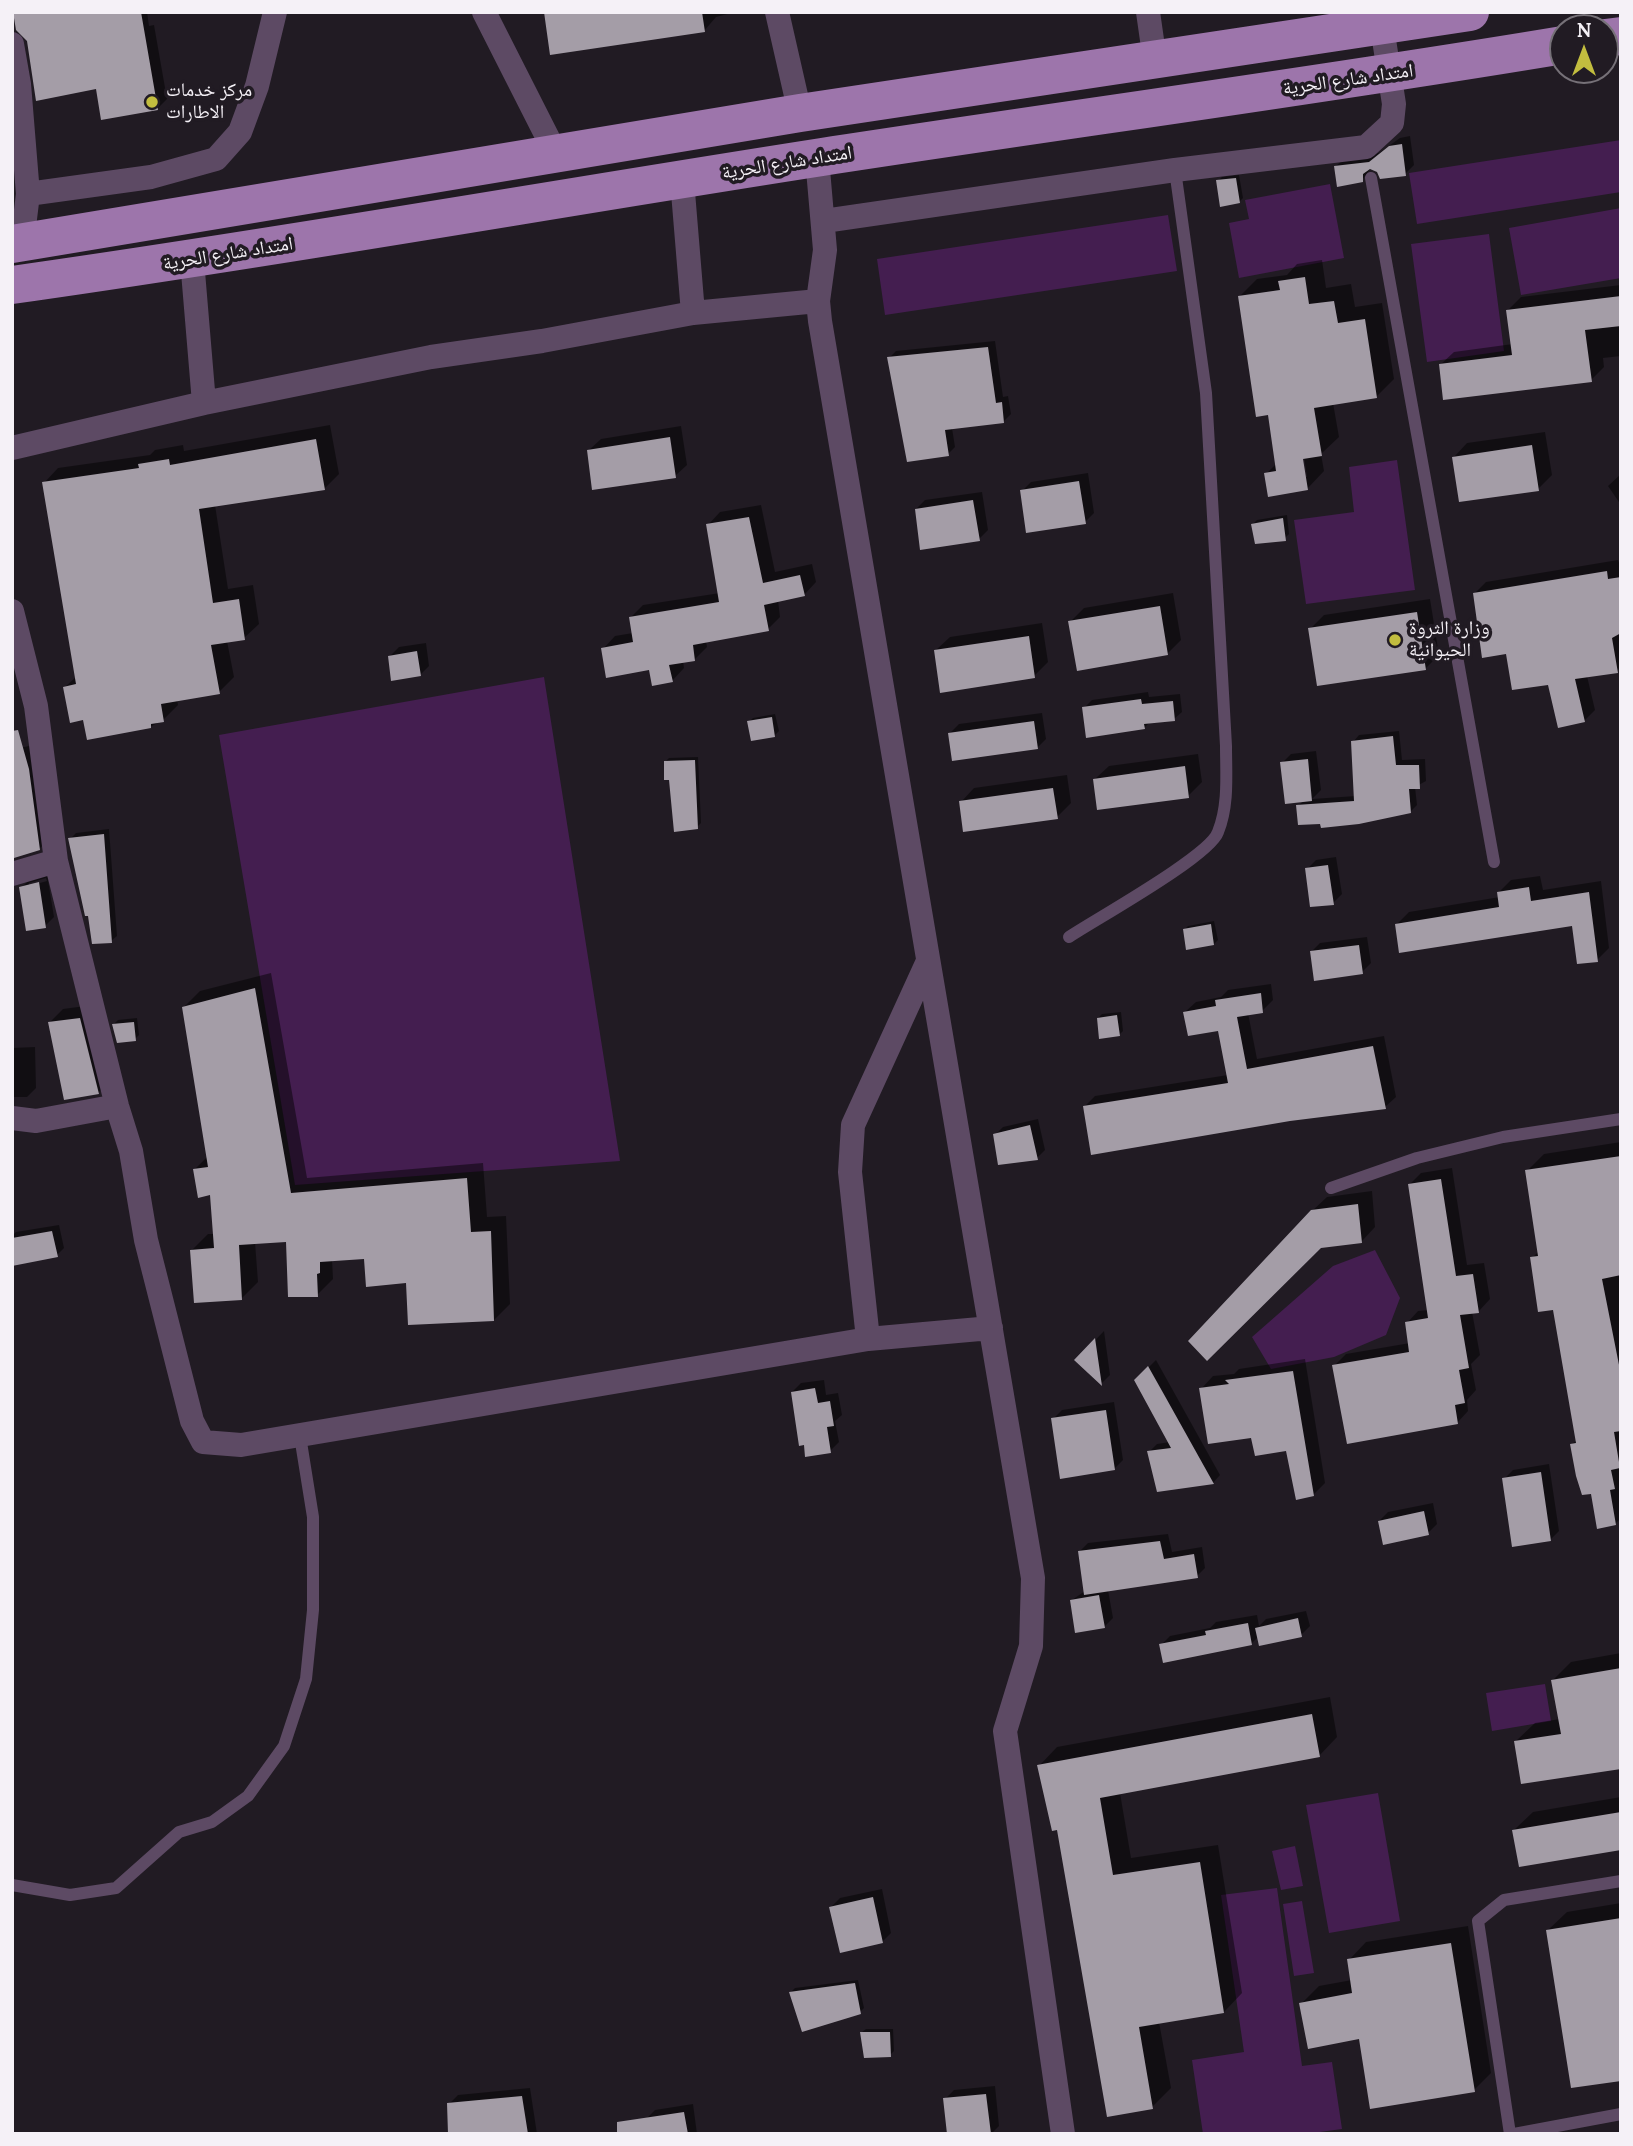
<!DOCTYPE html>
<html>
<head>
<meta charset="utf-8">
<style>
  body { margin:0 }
  #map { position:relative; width:1633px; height:2146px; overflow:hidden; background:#211b23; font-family:Lora,serif }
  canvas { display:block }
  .frame { position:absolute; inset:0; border:14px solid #f5f1f7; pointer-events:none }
  .north { position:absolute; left:1549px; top:14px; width:70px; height:70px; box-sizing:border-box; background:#211b23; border:2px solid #767178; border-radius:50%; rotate:0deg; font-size:19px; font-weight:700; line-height:28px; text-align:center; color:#f5f1f7 }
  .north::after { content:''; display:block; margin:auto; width:24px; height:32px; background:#c2bd3f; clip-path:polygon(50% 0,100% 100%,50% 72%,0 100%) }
</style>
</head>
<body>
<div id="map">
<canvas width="1633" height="2146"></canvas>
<div class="frame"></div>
<div class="north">N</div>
</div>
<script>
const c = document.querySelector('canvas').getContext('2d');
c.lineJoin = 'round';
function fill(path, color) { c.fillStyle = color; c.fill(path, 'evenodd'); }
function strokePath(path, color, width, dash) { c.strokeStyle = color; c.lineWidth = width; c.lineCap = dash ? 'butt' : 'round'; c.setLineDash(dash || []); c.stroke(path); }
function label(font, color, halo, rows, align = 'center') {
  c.font = font + ' Lora,"Noto Naskh Arabic",serif'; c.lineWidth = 7; c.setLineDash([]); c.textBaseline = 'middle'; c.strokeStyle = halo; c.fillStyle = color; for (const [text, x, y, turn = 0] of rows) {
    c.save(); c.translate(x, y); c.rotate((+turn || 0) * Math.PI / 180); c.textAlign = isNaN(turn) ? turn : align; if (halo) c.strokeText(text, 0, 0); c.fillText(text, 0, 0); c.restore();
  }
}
fill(new Path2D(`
  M1621,140V192L1417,224L1409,173Z
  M1330,184L1344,258L1239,278L1229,223L1249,219L1245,200Z
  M1621,208V278L1521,295L1509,228Z
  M1168,215L1177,271L885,315L877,259Z
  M1489,234L1504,351L1427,362L1411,244Z
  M1397,460L1415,590L1306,604L1294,520L1354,512L1349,467Z
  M544,677L620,1161L295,1185L219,735Z
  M1375,1250L1400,1298L1386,1335L1334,1357L1271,1369L1252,1337L1333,1266Z
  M1545,1684L1551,1721L1492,1731L1486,1693Z
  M1378,1793L1400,1921L1329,1933L1306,1805Z
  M1295,1846L1303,1886L1281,1890L1272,1851Z
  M1277,1888L1302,2066L1332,2062L1342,2129L1305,2134H1203L1192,2060L1244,2052L1221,1895Z
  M1302,1901L1314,1973L1294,1976L1283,1904Z`), '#441e50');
fill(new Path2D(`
  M17,12H147L149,26L154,25L167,99L158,108L97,87L28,41Z
  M547,12H735L716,17L704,31Z
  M1410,136L1414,165L1405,174L1371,168L1362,180L1336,166L1345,158L1379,153L1400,138Z
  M1239,175L1243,198L1239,202L1218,181L1222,177Z
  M1322,260L1326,288L1351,284L1355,307L1382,303L1394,379L1376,397L1333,403L1339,437L1321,454L1324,471L1307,489L1266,474L1277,463L1269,413L1240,296L1257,279L1287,275L1297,264ZM1303,450L1307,477H1304L1300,451Z
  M1621,285V356L1603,358L1604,367L1591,380L1440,365L1454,352L1513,344L1508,310L1521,297Z
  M995,341L1003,397L1008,396L1011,414L1004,421L952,428L955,447L948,454L889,358L896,351Z
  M330,425L339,474L324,489L215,505L228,589L253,585L259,624L244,638L227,641L234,677L219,692L177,699L178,705L163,720L150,727L65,687L77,676L44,483L58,468L150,455L155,450L183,445L184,451Z
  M681,426L687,465L675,476L589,450L601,439Z
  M1545,432L1552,475L1538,489L1454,457L1467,443Z
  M1088,473L1094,513L1085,522L1022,491L1031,482Z
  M1621,474V505L1608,486Z
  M982,492L988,530L979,539L916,509L925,500Z
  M761,505L775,572L812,564L816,582L804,595L778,600L780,617L768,629L706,641L707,647L695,659L683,661L684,668L672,681L651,668L603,649L615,636L633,633L631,617L643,605L720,593L708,525L720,512Z
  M1287,515L1289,534L1285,538L1253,524L1257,520Z
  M1618,560L1621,568V667L1617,671L1587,676L1595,710L1584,721L1549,683L1508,652L1475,593L1486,582Z
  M1173,593L1181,640L1167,654L1070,622L1084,608Z
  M1430,599L1439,655L1425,669L1310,629L1324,615Z
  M1042,623L1048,662L1034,676L936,650L950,637Z
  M426,643L429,666L420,675L390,656L399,647Z
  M1148,692L1149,697L1180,694L1182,712L1174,719L1150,722L1144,728L1084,708L1092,700Z
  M1042,713L1046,739L1037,748L950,733L959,724Z
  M775,714L779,731L775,735L749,722L753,718Z
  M1399,731L1402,760L1425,759L1426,781L1415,787L1417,805L1410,812L1322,822L1298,806L1304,800L1282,763L1291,754L1316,751L1321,790L1312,799L1356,796L1353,742L1359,735Z
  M33,745L48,840L39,849L15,856L12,844V750Z
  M1198,754L1202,782L1188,796L1095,779L1109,766Z
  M698,757L701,823L697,827L670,778L665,762L669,758Z
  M1067,775L1071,803L1057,817L961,802L974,788Z
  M109,829L117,936L111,941L70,839L76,833Z
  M1336,857L1342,894L1333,903L1307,869L1316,860Z
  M47,874L54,917L45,926L21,888L30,879ZM46,878L47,881L29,886V883Z
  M1540,876L1543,890L1601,881L1609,948L1597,960L1574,924H1397L1409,912L1500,897L1499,892L1511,880Z
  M1214,921L1218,940L1214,944L1184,930L1188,926Z
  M1367,937L1371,963L1362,972L1311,952L1320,943Z
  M271,973L307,1178L483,1163L487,1217L506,1216L510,1304L494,1320L408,1281L365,1257L332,1259L333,1279L317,1295L287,1240L255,1242L258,1282L242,1298L192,1250L208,1234H214L211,1193L195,1169L208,1156L184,1007L200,991Z
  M1271,984L1273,1000L1262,1011L1248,1013L1257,1059L1384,1036L1396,1097L1385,1107L1085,1106L1095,1096L1228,1075L1219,1029L1185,1012L1196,1002L1221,997L1228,990Z
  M93,1005L112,1079L98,1093L49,1023L63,1009Z
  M1121,1012L1123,1031L1119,1035L1098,1018L1102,1014Z
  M137,1018L139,1035L135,1039L114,1024L118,1020Z
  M35,1047L36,1088L27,1097H12V1048Z
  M1038,1119L1045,1150L1037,1158L995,1135L1003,1127Z
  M1621,1142V1518L1615,1524L1593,1491L1572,1444L1578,1439L1554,1308L1532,1258L1539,1251L1527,1171L1544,1154Z
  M1452,1168L1467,1265L1484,1263L1490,1299L1479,1311L1472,1312L1480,1355L1471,1364L1476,1390L1467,1400L1468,1411L1457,1423L1334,1366L1346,1354L1410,1343L1407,1323L1418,1311L1429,1310L1410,1184L1421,1173Z
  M1372,1191L1375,1227L1362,1241L1320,1247L1312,1211L1327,1197Z
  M59,1225L64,1248L57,1255L12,1258V1236L16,1232Z
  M1104,1331L1110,1375L1102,1383L1076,1360Z
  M1305,1359L1325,1483L1313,1495L1287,1449L1253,1436L1201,1389L1213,1376L1234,1374L1239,1369Z
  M1156,1360L1220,1475L1213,1483L1149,1452L1157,1444L1170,1442L1136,1380Z
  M824,1380L826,1395L838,1393L842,1415L835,1421L839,1442L830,1451L792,1392L801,1383Z
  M1114,1402L1123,1460L1114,1469L1053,1419L1062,1410Z
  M1549,1464L1559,1531L1550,1540L1504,1479L1513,1470Z
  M1433,1503L1437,1524L1428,1533L1379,1521L1388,1512Z
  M1168,1534L1172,1552L1202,1547L1205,1568L1197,1576L1108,1590L1113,1618L1104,1627L1072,1600L1085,1591L1080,1551L1088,1543Z
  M1306,1611L1310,1626L1301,1635L1259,1636L1252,1643L1161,1645L1170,1636L1210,1628L1216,1622L1257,1615L1259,1626L1266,1619Z
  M1621,1653V1767L1516,1741L1535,1723L1560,1719L1553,1680L1571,1662Z
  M1330,1697L1337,1737L1319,1756L1120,1793L1131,1858L1218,1845L1242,1993L1224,2012L1159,2022L1171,2088L1152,2107L1039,1766L1057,1747Z
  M1621,1797V1848L1514,1830L1533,1812Z
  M882,1889L891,1933L882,1942L831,1907L840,1898Z
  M1621,1903V2079L1548,1930L1567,1912Z
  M1468,1926L1491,2073L1474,2090L1361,2037L1301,2004L1319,1986L1352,1980L1349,1960L1366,1942Z
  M858,1980L864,2008L860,2012L791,1992L795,1988Z
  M866,2029H893L894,2051L890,2055L862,2032Z
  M995,2086L999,2126L991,2134H949L945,2099L954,2090Z
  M530,2088L537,2134H450L449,2104L458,2095Z
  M693,2104L697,2134H648L646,2119L655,2110Z`), '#0007');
fill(new Path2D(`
  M13,12H141L158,110L101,120L96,89L36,101L27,41L16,30Z
  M544,12H702L705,32L550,55Z
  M1402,144L1406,176L1380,179L1377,172L1370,169L1363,174V182L1337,187L1334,166L1369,162L1389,146Z
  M1236,178L1240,203L1220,207L1216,180Z
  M1305,277L1309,304L1334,301L1338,323L1365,319L1377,398L1314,408L1322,456L1303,459L1308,490L1268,497L1264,473L1276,471L1268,415L1256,417L1238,296L1280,290L1278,281Z
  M1621,296V326L1585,330L1592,382L1443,400L1439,364L1512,355L1506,310Z
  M988,347L996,403L1002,402L1004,423L945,430L949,456L907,462L887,357Z
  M670,437L676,478L592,490L587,450Z
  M316,439L325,490L199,509L213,603L239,599L245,640L211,645L220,694L161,704L164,722L151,724V728L87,740L83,720L70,723L63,687L76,684L42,482L139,468L138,464L169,459L170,465Z
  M1532,445L1539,491L1459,502L1452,457Z
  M1079,481L1086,524L1026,533L1020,490Z
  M973,500L980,541L920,550L915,509Z
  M749,517L763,583L800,575L805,596L764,605L769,631L693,645L695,661L669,665L673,682L652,686L649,670L606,678L601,648L633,642L629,617L719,602L706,524Z
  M1283,518L1286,541L1255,544L1251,524Z
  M1607,571L1608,579L1621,577V633L1612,638L1618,673L1575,679L1585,722L1558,728L1548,685L1512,690L1506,654L1482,658L1473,593Z
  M1160,606L1168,655L1077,671L1068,621Z
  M1417,612L1426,670L1317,686L1308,628Z
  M1029,636L1035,678L940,693L934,650Z
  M417,651L421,676L391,681L388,656Z
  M1141,699L1142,704L1173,701L1175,721L1144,724L1145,729L1086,738L1082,707Z
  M772,717L775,737L751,741L747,721Z
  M1034,721L1038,749L952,761L948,733Z
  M18,730L29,769L40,850L14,858L12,731Z
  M1393,736L1396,765H1419L1420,789H1409L1411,813L1359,824L1321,828L1320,824L1298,825L1296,805L1354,801L1351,741Z
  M1308,759L1312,801L1285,804L1280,762Z
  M695,760L698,829L674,832L669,780H664V761Z
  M1185,766L1189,798L1097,810L1093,779Z
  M1053,788L1058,819L963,832L959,801Z
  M104,834L112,943L92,944L88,916H85L68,838Z
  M1328,865L1334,905L1310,907L1305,868Z
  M39,882L46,928L26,931L19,887Z
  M1529,887L1531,901L1589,892L1598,962L1577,964L1572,926L1399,953L1395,924L1499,907L1497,892Z
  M1211,924L1214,945L1186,950L1183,929Z
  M1359,945L1363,974L1314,981L1310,951Z
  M255,988L291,1193L467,1178L471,1232L491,1231L494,1321L408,1325L406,1283L366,1287L364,1259L320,1262V1273L317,1274L318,1297H288L286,1242L239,1245L242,1300L194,1303L190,1250L214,1248L210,1195L198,1198L193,1169L208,1167L182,1007Z
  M1261,993L1263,1013L1237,1017L1247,1069L1373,1046L1386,1109L1290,1121L1091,1155L1083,1106L1228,1083L1218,1031L1188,1036L1183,1012L1216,1006L1215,1000Z
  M1117,1015L1120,1036L1099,1039L1097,1018Z
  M80,1018L99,1094L64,1100L48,1022Z
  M134,1022L136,1041L117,1043L112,1024Z
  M1030,1125L1038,1160L998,1165L993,1134Z
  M1621,1156V1275L1602,1279L1621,1375V1431L1614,1432L1620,1468L1611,1470L1615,1489L1610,1490L1616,1525L1597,1529L1591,1494L1582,1495L1576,1476L1570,1444L1576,1443L1553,1310L1538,1312L1530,1257L1538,1256L1525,1170Z
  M1441,1179L1456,1276L1473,1274L1479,1313L1460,1315L1469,1368L1459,1370L1465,1403L1455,1405L1458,1424L1347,1444L1332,1365L1409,1352L1405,1322L1428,1318L1408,1184Z
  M1358,1204L1362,1243L1321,1248L1207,1361L1188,1341L1311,1210Z
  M52,1231L58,1257L12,1266V1238Z
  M1095,1338L1102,1386L1074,1360Z
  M1148,1366L1166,1398L1214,1484L1157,1492L1147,1451L1171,1448L1134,1380Z
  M1293,1371L1314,1496L1296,1500L1286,1451L1255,1456L1251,1438L1208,1444L1199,1388L1229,1384L1225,1380Z
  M815,1388L818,1403L830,1401L834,1426L827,1427L831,1453L805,1457L804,1445L799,1446L791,1392Z
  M1106,1410L1115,1470L1060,1479L1051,1418Z
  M1541,1472L1551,1541L1512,1547L1502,1478Z
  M1424,1511L1429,1535L1383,1545L1378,1521Z
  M1160,1541L1164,1559L1194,1554L1198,1578L1084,1595L1078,1551Z
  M1099,1595L1105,1628L1075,1633L1070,1600Z
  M1298,1618L1302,1637L1259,1646L1255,1628Z
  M1248,1623L1252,1645L1163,1663L1159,1644L1206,1635L1205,1631Z
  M1621,1668V1769L1521,1784L1514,1741L1561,1734L1551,1680Z
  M1312,1714L1320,1757L1100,1798L1113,1875L1200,1862L1224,2013L1139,2027L1153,2109L1107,2117L1057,1830L1052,1831L1037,1765Z
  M1621,1812V1850L1519,1867L1512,1830Z
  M873,1897L883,1943L840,1953L829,1907Z
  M1621,1918V2081L1571,2088L1546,1930Z
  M1451,1943L1475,2092L1370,2109L1359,2039L1308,2049L1299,2003L1352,1993L1347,1959Z
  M855,1983L861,2014L802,2032L789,1992Z
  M860,2032H890L891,2057L864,2058Z
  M986,2094L991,2134H947L943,2098Z
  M522,2096L528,2134H448L447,2103Z
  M684,2112L688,2134H617V2122Z`), '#a49da7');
strokePath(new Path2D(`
  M1371,178L1494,862
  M1069,937C1096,919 1210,856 1218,832C1229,805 1226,774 1226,746L1206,393L1175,170
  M1331,1188L1417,1158L1503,1137L1621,1119
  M12,1885L70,1895L116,1888L179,1832L212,1822L248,1796L284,1746L306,1679L313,1610V1517L300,1436
  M1510,2134L1478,1921L1504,1900L1621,1881
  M1514,2134L1621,2114`), '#5d4a64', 12);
strokePath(new Path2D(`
  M484,12L556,154
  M777,12L800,113
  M1148,12L1155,61
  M12,44L19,84L28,194L151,177L216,159L240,132L257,86L275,12
  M817,158L825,250L818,301L820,321L1033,1578L1031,1646L1005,1731L1063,2134
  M682,180L693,313
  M824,221L1175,170L1366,147L1392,123L1394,104L1382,27
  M22,243L28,194
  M192,260L204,403
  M12,448L204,403L431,357L542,341L693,313L818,301
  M12,611L36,706L56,861L117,1106L131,1151L146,1240L192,1421L203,1442L241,1445L868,1339L991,1328
  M12,874L56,861
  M12,1118L36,1121L117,1106
  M868,1339L850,1172L853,1125L928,961`), '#5d4a64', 24);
strokePath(new Path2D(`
  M1605,38L1621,36
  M12,244L800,113L1470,12
  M12,285C283,247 552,199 822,157C1069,119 1317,86 1563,45`), '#9d75ab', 38);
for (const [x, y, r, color] of [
  [152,102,7,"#c2bd3f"],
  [1395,640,7,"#c2bd3f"]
]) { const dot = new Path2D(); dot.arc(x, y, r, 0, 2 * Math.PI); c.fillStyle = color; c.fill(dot); strokePath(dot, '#211b23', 2.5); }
label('19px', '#f5f1f7', '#211b23', [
  ["امتداد شارع الحرية",1348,80,-8],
  ["امتداد شارع الحرية",787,163,-9],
  ["امتداد شارع الحرية",228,254,-9]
]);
label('19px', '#f5f1f7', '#211b23', [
  ["مركز خدمات",166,91],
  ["الاطارات",166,113],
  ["وزارة الثروة",1409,629],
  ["الحيوانية",1409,651]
], 'left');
</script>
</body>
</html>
